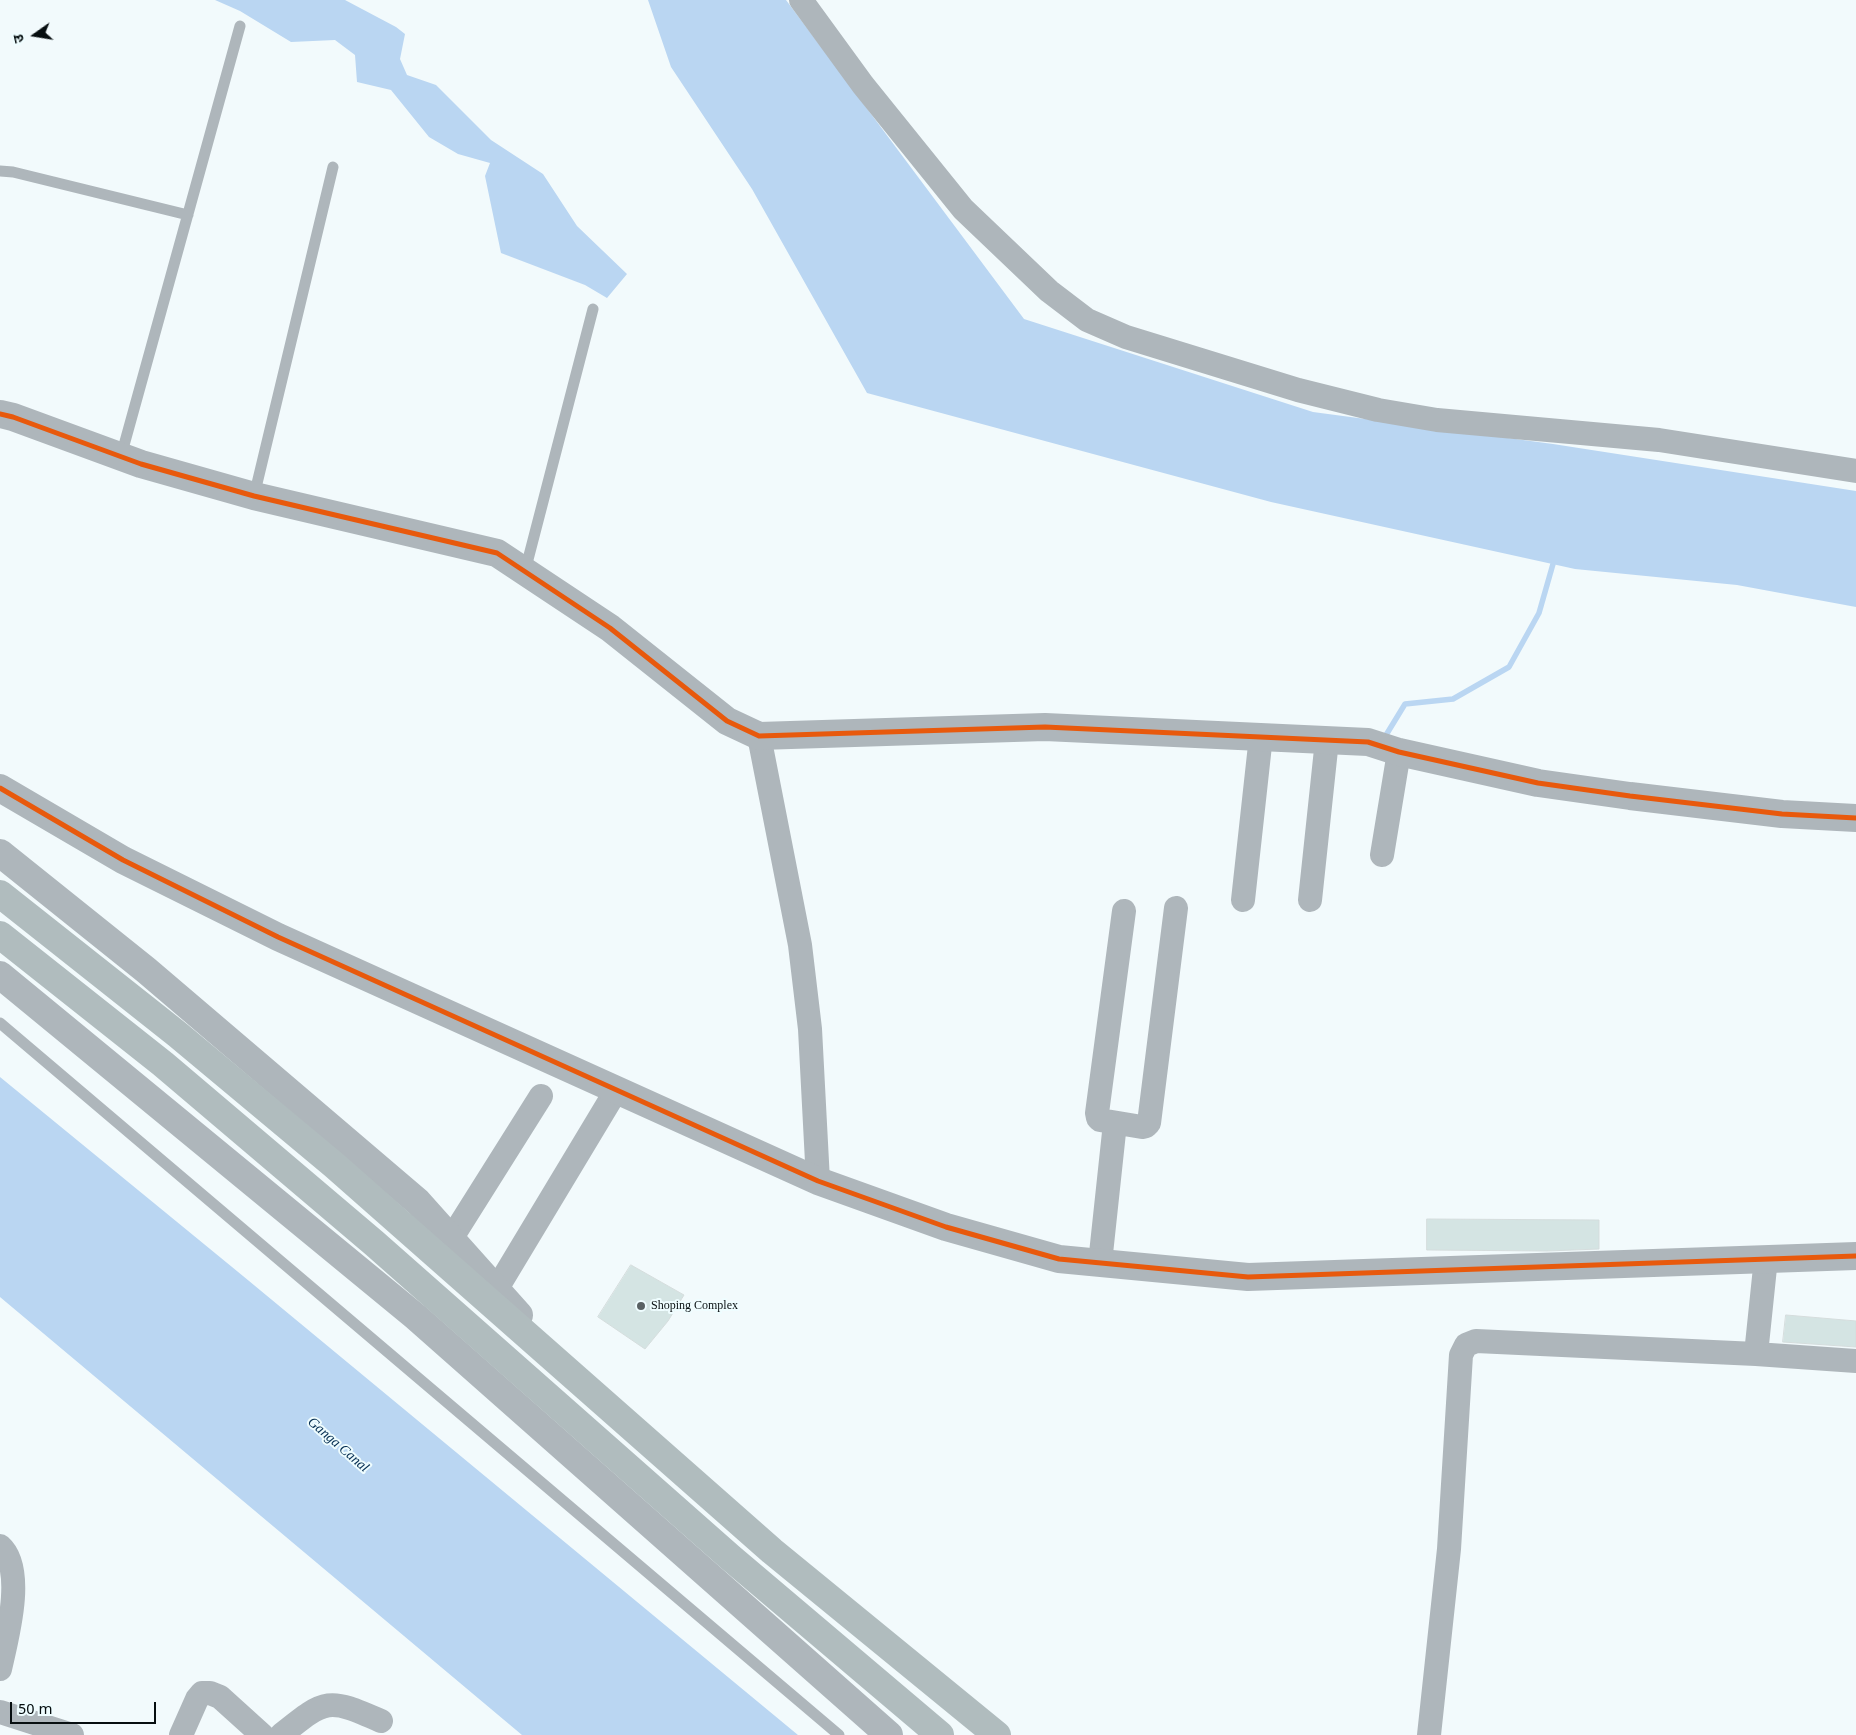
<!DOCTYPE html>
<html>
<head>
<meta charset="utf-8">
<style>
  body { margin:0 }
  #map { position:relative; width:1856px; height:1735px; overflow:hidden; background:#f2fafc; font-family:Georgia,"Noto Sans Devanagari",serif }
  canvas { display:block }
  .north { position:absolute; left:10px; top:10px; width:50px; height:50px; -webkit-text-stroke:4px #effdff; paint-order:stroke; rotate:257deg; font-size:14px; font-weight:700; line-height:20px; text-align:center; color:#070e10 }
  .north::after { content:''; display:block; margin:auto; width:18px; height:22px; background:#070e10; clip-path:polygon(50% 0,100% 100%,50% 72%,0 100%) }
  .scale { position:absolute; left:10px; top:1702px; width:146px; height:22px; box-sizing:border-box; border:2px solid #070e10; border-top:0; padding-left:6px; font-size:15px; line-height:18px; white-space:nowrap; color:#070e10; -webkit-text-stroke:4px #effdff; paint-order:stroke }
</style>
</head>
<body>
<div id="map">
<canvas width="1856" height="1735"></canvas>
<div class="north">उ</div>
<div class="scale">50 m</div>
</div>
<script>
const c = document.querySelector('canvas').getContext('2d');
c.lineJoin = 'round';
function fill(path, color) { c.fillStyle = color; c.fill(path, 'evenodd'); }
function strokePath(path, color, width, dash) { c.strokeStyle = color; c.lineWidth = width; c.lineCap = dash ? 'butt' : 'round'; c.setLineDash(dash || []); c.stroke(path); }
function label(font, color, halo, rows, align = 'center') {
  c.font = font + ' Georgia,serif'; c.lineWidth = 4; c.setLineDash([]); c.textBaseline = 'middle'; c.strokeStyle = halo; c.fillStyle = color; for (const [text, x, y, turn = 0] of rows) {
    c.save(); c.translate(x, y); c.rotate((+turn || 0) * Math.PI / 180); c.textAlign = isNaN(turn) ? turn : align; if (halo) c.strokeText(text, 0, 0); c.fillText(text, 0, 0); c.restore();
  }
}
fill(new Path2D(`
  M215,0H345L396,27L405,34L400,59L407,75L436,85L491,140L543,174L577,226L627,274L607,298L585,285L501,253L485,176L490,163L458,154L429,137L391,90L357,82L355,55L335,40L291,42L240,11Z
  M648,0H786L1024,319L1313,412L1553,444L1856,491V607L1737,585L1575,569L1271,502L867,393L752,189L671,67Z
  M0,1077L243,1276L798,1735H522L0,1297Z`), '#bad6f2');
strokePath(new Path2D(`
  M1383,740L1405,704L1453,699L1509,667L1539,613L1553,564`), '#bad6f2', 5.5);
const building = new Path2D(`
  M1427,1219L1599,1220V1249L1547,1251L1427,1250Z
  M631,1265L684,1295L668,1321L645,1349L598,1317Z
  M1786,1315L1856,1321V1347L1783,1342Z`);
fill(building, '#d4e4e3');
strokePath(building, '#d5dddd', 1);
strokePath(new Path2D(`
  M0,171L13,172L188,215
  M121,456L240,26
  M254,496L333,167
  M525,571L593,309
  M0,1023L839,1735`), '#aeb6bb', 11);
strokePath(new Path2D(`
  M801,0L863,85L963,209L1049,291L1087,320L1126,337L1298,390L1378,410L1437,420L1659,440L1856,471
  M759,736L800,945L810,1029L818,1181
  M1382,855L1399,752
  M1243,900L1261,736
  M1310,900L1327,740
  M1124,911L1097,1113L1098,1118L1100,1120L1142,1127L1146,1126L1149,1123L1176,908
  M451,1239L541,1096
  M1100,1263L1115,1123
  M496,1290L617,1089
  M1756,1354L1766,1258
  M0,1546C26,1569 7,1638 0,1669
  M0,1712L72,1735
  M181,1735L197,1699L202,1693H210L220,1697L262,1735
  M281,1735C326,1699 327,1697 381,1721
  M1429,1735L1449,1549L1461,1355L1466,1345L1476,1341L1756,1354L1856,1361`), '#aeb6bb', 24);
strokePath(new Path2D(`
  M0,414L13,417L141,464L254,496L497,553L610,628L727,721L759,736L1045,727L1368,742L1399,752L1538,783L1630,796L1782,814L1856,818
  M0,788L123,860L278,937L818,1181L946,1227L1059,1259L1248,1277L1856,1256
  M0,853L146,970L418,1202L519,1315
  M0,975L416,1317L889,1735`), '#aeb6bb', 28);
strokePath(new Path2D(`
  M0,894L177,1034L334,1165L772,1551L997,1735
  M0,935L163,1064L374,1243L731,1558L940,1735`), '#b0bcbe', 28);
strokePath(new Path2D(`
  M0,414L13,417L141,464L254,496L497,553L610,628L727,721L759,736L1045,727L1368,742L1399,752L1538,783L1630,796L1782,814L1856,818
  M0,788L123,860L278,937L818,1181L946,1227L1059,1259L1248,1277L1856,1256`), '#e8590c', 5);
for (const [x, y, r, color] of [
  [641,1306,5,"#596163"]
]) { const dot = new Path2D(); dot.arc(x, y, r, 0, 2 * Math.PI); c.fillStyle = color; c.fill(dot); strokePath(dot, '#effdff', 2); }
label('12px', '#070e10', '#effdff', [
  ["Shoping Complex",651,1306]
], 'left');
label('italic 14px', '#052e52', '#effdff', [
  ["Ganga Canal",338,1445,41]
]);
</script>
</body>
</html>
